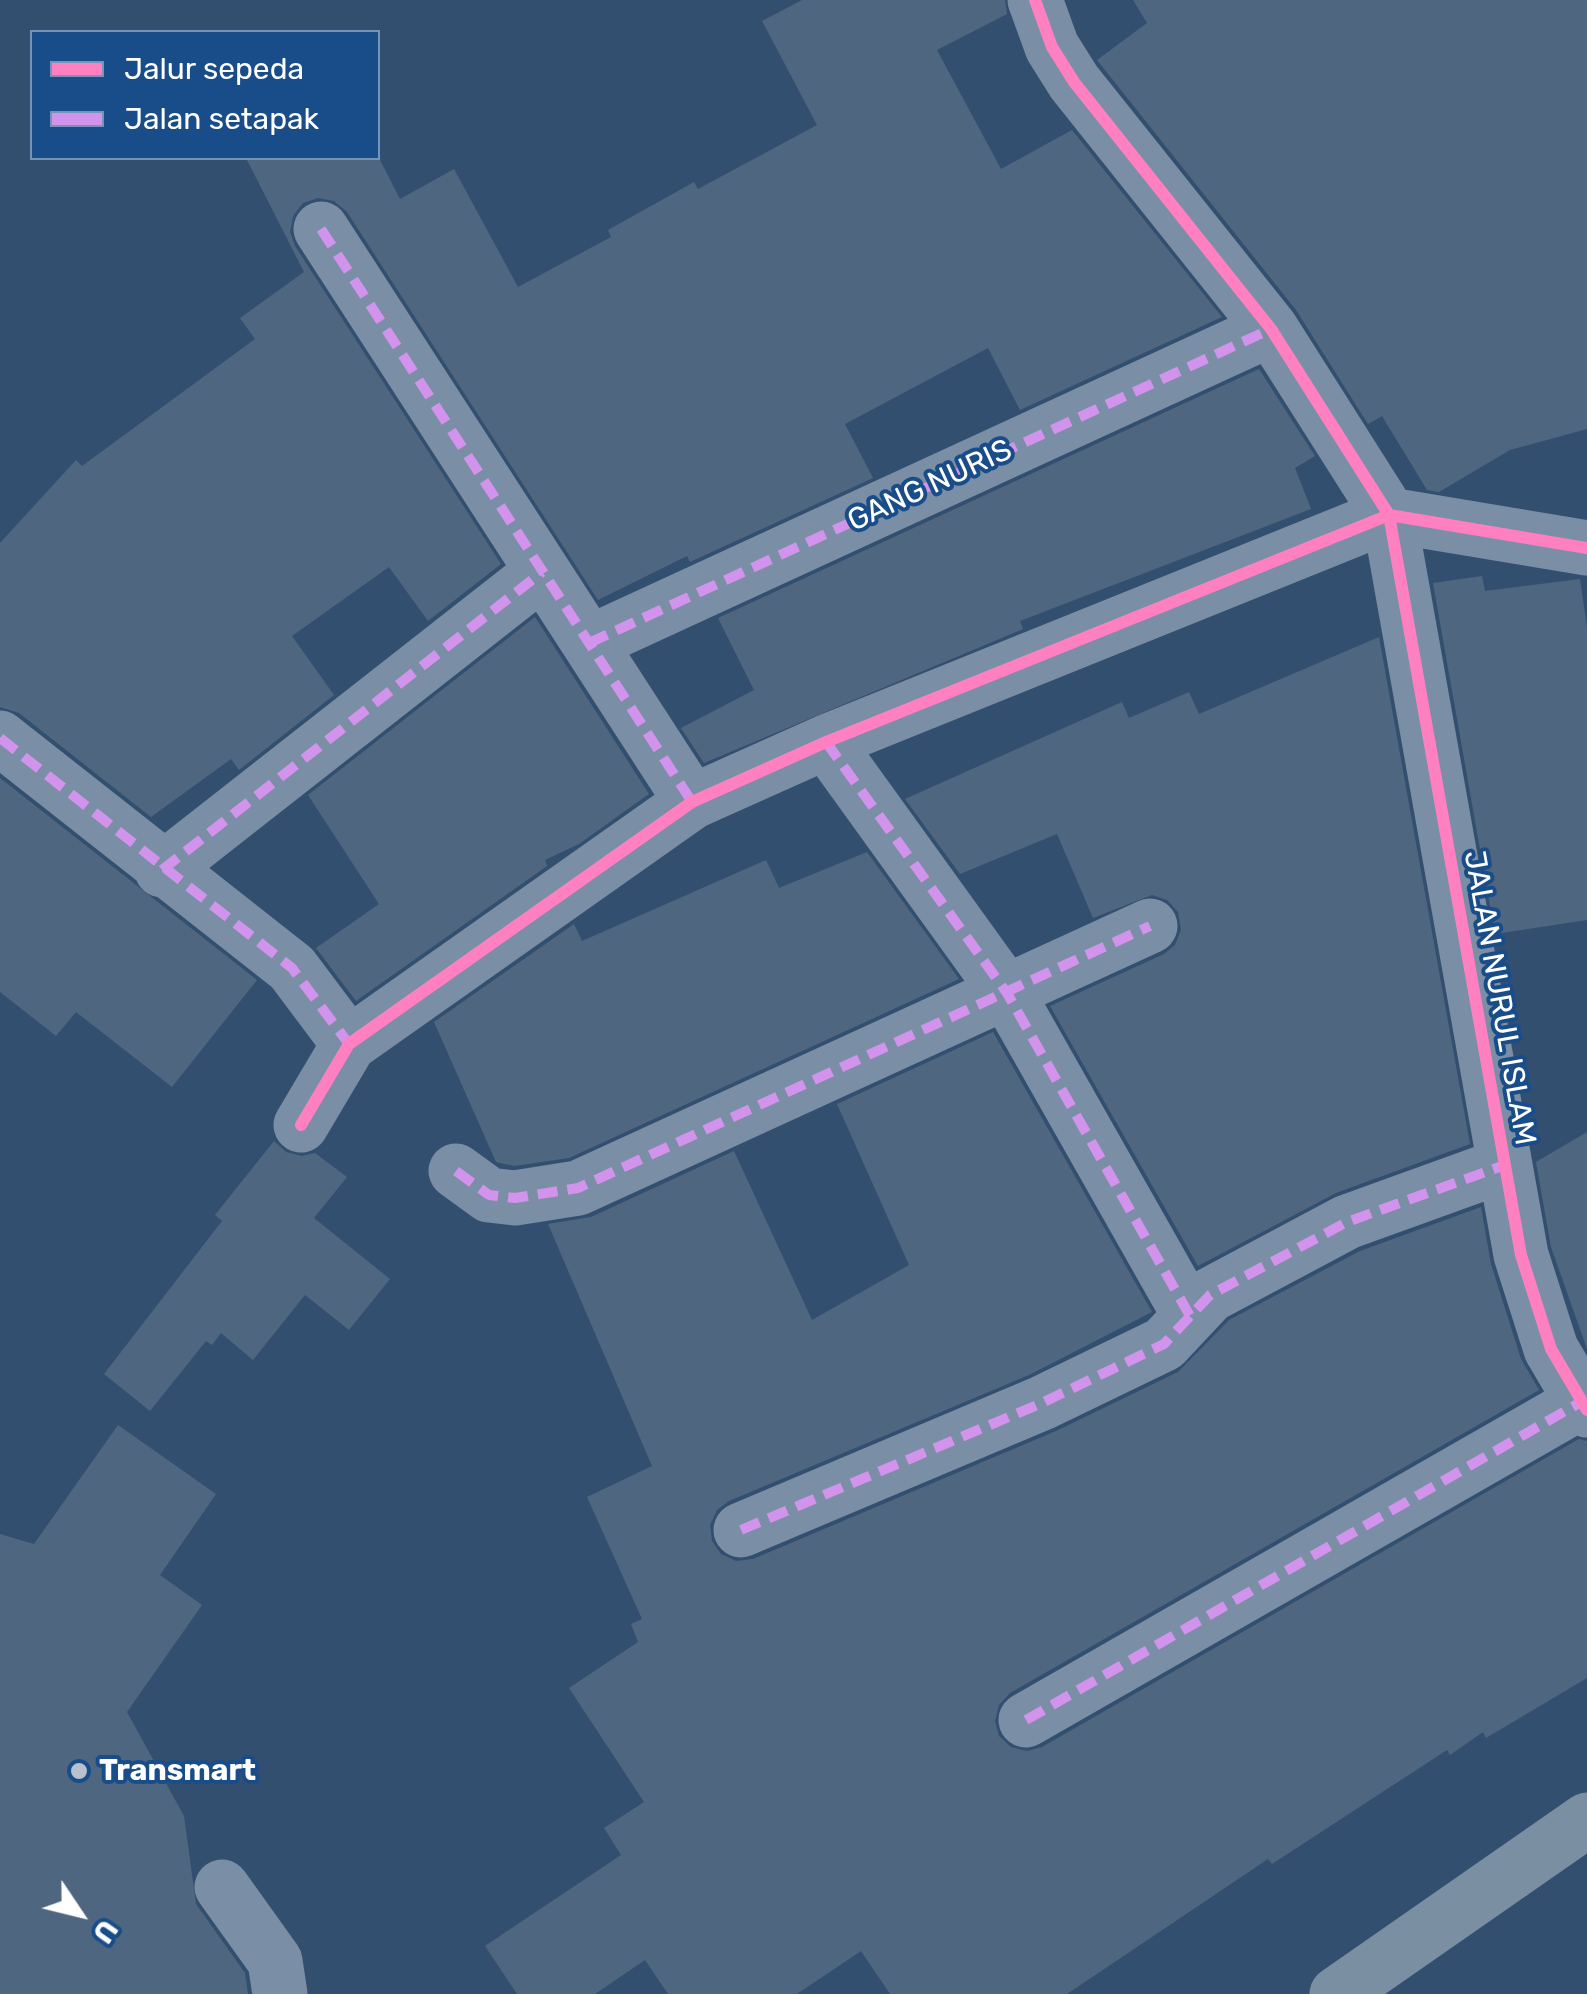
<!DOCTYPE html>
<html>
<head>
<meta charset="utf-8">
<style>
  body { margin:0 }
  #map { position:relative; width:1587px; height:1994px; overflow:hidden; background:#334f70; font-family:Rubik,sans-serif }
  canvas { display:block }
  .legend { position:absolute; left:30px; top:30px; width:350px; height:130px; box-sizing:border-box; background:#194d8a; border:2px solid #7594b9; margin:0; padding:12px 18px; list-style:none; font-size:30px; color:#fff }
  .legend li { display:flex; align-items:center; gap:20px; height:50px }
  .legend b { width:50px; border:2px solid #7594b9 }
  .north { position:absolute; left:30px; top:1864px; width:100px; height:100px; -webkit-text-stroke:8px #194d8a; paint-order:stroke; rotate:125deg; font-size:28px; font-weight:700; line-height:40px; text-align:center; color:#fff }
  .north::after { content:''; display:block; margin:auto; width:35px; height:45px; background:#fff; clip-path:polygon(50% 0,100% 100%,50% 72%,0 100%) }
</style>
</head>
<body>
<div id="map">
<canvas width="1587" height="1994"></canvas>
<ul class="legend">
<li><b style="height:12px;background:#ff80c0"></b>Jalur sepeda</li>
<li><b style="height:12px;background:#d193ec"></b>Jalan setapak</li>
</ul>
<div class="north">U</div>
</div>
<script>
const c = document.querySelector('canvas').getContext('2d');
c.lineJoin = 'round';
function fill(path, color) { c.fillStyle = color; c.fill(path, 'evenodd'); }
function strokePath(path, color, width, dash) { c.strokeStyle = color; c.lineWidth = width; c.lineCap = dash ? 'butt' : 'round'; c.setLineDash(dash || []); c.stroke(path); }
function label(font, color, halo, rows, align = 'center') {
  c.font = font + ' Rubik,sans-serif'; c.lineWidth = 8; c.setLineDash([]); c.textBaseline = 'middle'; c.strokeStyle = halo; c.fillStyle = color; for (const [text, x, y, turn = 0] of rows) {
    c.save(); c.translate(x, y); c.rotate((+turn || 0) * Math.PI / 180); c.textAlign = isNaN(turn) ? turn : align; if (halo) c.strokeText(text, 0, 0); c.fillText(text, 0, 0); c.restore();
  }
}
fill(new Path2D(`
  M802,0H1005L1007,14L937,50L1001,169L1072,130L1222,317L1020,410L988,348L845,424L873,478L690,562L687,556L598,600L347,212L334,201L318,198L303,203L293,216L290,232L295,246L501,564L428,621L389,567L292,636L334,695L239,770L231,759L151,817L19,713L0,707V543L76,460L82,466L255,339L240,318L304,272L246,158H379L400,199L454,169L518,287L611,237L608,230L694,182L698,189L817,125L762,21Z
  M1133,0H1587V429L1510,450L1439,492L1427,490L1382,416L1368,424L1296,310L1097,60L1147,23Z
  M1259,369L1315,456L1295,468L1311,509L1020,621L1023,629L704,763L681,728L754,690L718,618Z
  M1482,576L1485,591L1580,579L1587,627V920L1495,934L1433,583Z
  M535,617L649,794L579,844L545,860L547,866L356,1001L316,948L379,904L308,795Z
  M1379,637L1470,1144L1336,1193L1198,1266L1050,1006L1164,954L1175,945L1181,930L1178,912L1167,900L1152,895L1093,918L1057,834L960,874L905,799L1122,702L1129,718L1189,692L1199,714Z
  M0,778L257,980L172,1087L76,1012L56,1036L0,992Z
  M867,852L959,979L569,1158L514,1166L496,1162L434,1022L574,924L582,941L766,860L779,888Z
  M993,1032L1152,1312L1029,1375L729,1501L717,1510L710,1525L712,1541L721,1554L736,1561L753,1559L1056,1431L1178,1372L1229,1320L1360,1251L1481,1207L1491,1264L1521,1359L1539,1390L1010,1693L999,1705L995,1721L999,1736L1011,1747L1027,1751L1042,1747L1579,1439L1587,1441V1678L1486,1738L1483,1732L1450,1755L1447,1750L1272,1864L1268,1859L1067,1994H890L861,1951L797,1994H668L645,1960L595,1994H517L485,1946L621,1855L604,1828L644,1802L569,1688L638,1642L631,1624L642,1619L587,1497L652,1466L548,1224L591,1217L734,1151L812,1320L909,1265L837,1104Z
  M1587,1132V1349L1551,1247L1536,1162Z
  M274,1141L286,1152L302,1156L315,1153L347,1177L314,1218L390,1279L349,1330L305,1295L253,1360L221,1333L212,1345L206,1341L150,1411L104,1374L222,1221L215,1215Z
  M118,1425L216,1494L160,1575L202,1605L127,1712L184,1816L196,1904L245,1973L248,1994H0V1534L34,1544Z`), '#4f6680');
strokePath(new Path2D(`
  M1035,0L1052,47L1074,82L1271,329L1389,515L1521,1255L1551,1349L1587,1410
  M321,229L692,802
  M589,643L1271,329
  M0,738L292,968L349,1044
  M826,742L1007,993L1190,1316
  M162,870L542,572
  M301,1125L349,1044L692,802L826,742L1389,515L1587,548
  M456,1171L489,1195L515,1198L578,1188L1150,926
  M741,1530L1042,1403L1164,1344L1210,1295L1347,1222L1502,1166
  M1026,1720L1581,1402
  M222,1887L275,1961L280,1994`), '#7a8ea5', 55);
strokePath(new Path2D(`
  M1337,1994L1587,1820`), '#7b8fa3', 55);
strokePath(new Path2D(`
  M321,229L692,802
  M589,643L1271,329
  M0,738L292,968L349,1044
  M826,742L1007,993L1190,1316
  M162,870L542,572
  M456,1171L489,1195L515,1198L578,1188L1150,926
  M741,1530L1042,1403L1164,1344L1210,1295L1347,1222L1502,1166
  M1026,1720L1581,1402`), '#d193ec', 10, [20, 10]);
strokePath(new Path2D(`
  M1035,0L1052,47L1074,82L1271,329L1389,515L1521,1255L1551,1349L1587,1410
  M301,1125L349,1044L692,802L826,742L1389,515L1587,548`), '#ff80c0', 12);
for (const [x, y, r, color] of [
  [79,1771,10,"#b8c1cd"]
]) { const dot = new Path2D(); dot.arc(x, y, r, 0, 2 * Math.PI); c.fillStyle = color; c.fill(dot); strokePath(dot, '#194d8a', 4); }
label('30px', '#fff', '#194d8a', [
  ["GANG NURIS",930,486,-25],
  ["JALAN NURUL ISLAM",1499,998,80]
]);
label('bold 30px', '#fff', '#194d8a', [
  ["Transmart",99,1771]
], 'left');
</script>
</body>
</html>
